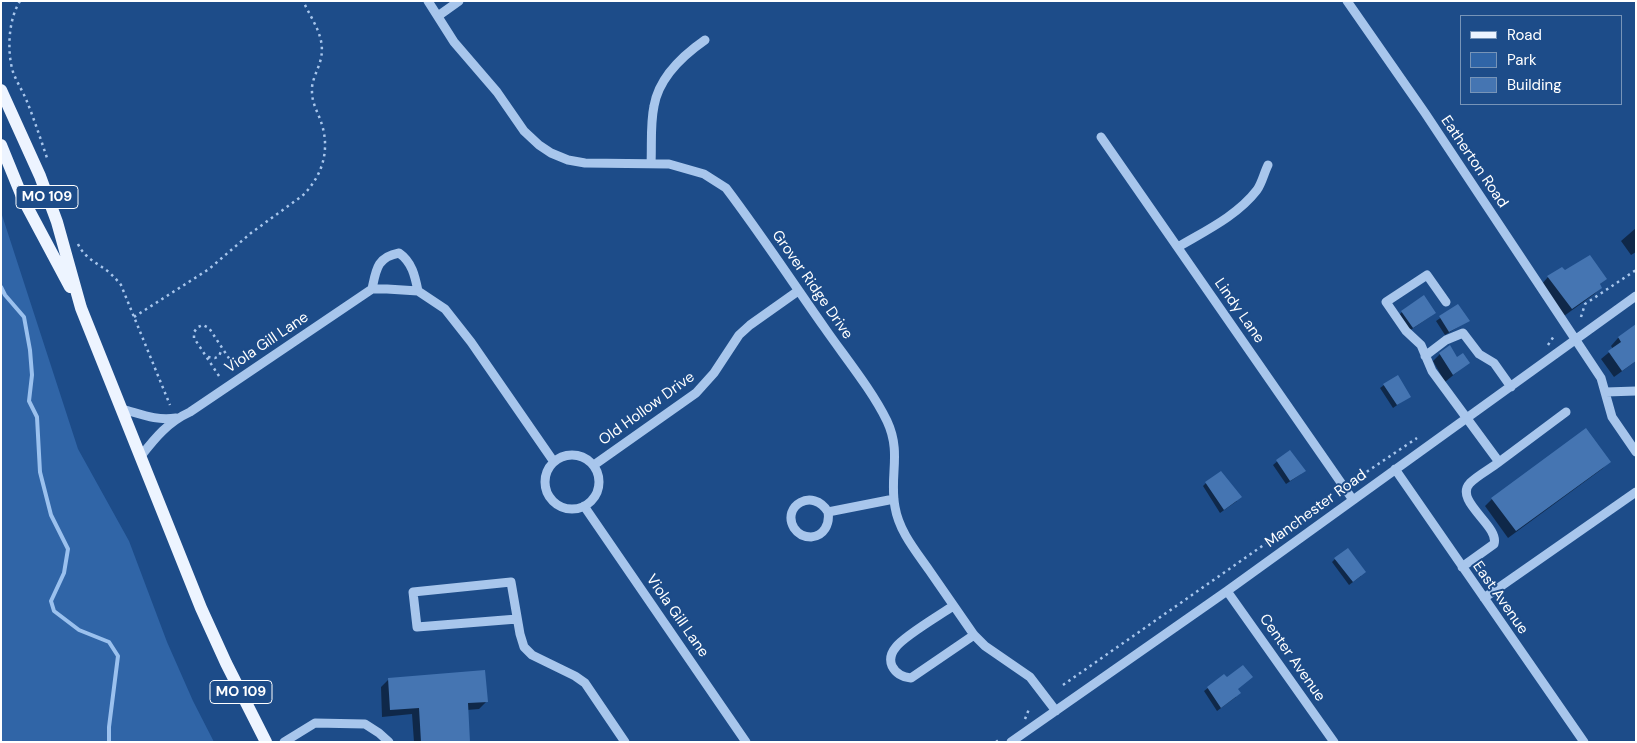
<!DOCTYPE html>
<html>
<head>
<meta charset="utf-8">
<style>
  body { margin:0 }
  #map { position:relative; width:1637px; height:743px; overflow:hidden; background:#1d4c89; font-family:"DM Sans",sans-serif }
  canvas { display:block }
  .frame { position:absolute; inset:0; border:2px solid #fff; pointer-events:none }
  .legend { position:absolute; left:1460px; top:15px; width:162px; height:90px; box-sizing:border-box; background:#1d4c89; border:1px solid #7794b8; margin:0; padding:6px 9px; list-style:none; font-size:15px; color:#fff }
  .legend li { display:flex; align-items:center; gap:10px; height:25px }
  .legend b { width:25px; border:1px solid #7794b8 }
</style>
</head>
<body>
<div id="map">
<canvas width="1637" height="743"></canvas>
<div class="frame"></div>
<ul class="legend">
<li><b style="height:6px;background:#edf4ff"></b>Road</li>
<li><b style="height:14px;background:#3065a7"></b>Park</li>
<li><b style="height:14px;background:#4575b2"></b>Building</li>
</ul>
</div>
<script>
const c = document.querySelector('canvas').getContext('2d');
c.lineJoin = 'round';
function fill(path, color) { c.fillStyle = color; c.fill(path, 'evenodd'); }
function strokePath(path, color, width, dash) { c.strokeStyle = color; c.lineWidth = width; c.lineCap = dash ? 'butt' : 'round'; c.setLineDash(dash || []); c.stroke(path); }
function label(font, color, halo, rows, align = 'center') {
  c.font = font + ' "DM Sans",sans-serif'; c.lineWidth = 4; c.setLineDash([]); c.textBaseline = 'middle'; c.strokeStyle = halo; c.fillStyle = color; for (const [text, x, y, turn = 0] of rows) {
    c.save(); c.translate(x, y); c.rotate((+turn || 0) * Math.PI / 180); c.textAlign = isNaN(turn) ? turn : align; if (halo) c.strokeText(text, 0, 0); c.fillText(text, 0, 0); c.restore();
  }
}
fill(new Path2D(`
  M1,212L78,449L129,541L167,642L193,701L214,742H1Z`), '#3065a7');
fill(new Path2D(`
  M1636,228V252L1631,255L1621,241Z
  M1565,272L1606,279L1599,285L1601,288L1593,295L1564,316L1541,285L1548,277Z
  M1458,306L1468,321L1445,335L1436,321Z
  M1402,312L1431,316L1409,331L1399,315Z
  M1636,325V361L1614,377L1601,359L1613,349L1611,346L1618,338Z
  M1440,354L1457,359L1468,363L1445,382L1433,361Z
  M1384,385L1410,396L1393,408L1380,388Z
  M1289,451L1301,474L1286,484L1273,465Z
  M1609,462L1602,469L1508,538L1485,506L1492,499Z
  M1206,483L1237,501L1220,513L1203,486Z
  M1335,559L1361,576L1349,585L1332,562Z
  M1224,676L1236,689V697L1217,711L1204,691Z
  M388,680L486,702L479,709L467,710L469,742H414L412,714L382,717L381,687Z`), '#0007');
strokePath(new Path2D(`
  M1,287L5,295L24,317L30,350L32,375L29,401L37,417L40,472L51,515L68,549L64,573L51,601L54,611L79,630L109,642L118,656L109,727V742`), '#9bc1ee', 4);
fill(new Path2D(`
  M1590,255L1607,279L1600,284L1602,288L1572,309L1547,276L1562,267L1565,270Z
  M1424,295L1436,313L1413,328L1401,311Z
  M1458,304L1470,321L1449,332L1439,316Z
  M1636,324V361L1622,371L1608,351L1621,342L1618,337Z
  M1450,345L1457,357L1463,353L1470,363L1453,375L1439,353Z
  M1398,375L1411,397L1397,405L1383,384Z
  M1586,428L1611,462L1516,531L1491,498Z
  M1290,450L1306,471L1290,481L1276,460Z
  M1221,471L1242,497L1224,510L1205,482Z
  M1348,548L1366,572L1353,582L1334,558Z
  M1243,665L1253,677L1238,689L1241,693L1221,708L1207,687L1224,674L1227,677Z
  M485,670L488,702L468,703L470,742H421L419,708L390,710L388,678Z`), '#4575b2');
strokePath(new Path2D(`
  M20,1C8,20 7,52 13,72C17,83 24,93 28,104C35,122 41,140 47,158
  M78,244C85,259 98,263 110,273C114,277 118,281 121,285L170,405
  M134,317L209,269L251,233L302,196C322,177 330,151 322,125C319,114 312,104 312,92C311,82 317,72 320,62C327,39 313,22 303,1
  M1581,317L1585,304L1636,270
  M1548,345L1554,336
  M208,357L215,358L219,356L222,349
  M219,376L194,338V332L198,327L203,325L209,328L234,366
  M1356,479L1417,438
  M1063,685L1331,498
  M1025,719L1029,709
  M996,742L1001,738`), '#a8c6ec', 2.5, [2.5, 4]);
strokePath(new Path2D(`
  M428,1L454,42L497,92L524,131L539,145L551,153L568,160L585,163L669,164L704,174L726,188C760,233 791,280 824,327C844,356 872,390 887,421C902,453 889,476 895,507C899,531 915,550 929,570C944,592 959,613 974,635L985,646L1030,677L1056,711
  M1347,1L1425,113L1601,378L1612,417L1636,452
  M438,16L459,1
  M1101,137L1353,500
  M651,164C652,145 650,125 654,106C659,77 682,56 705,40
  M1178,247C1205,231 1237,216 1257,190C1262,183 1264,173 1268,165
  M372,289C376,270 377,257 399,253C412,262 415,276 418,291
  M1446,302L1427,275L1386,302L1406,331L1421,345L1432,371L1499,462L1566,412
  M1425,356L1446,340L1463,333L1479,354L1494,363L1511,387
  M1606,392L1636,391
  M122,409C141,414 155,421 176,418
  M545 482a27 27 0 1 1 54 0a27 27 0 1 1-54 0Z
  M141,456C155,438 168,422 190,412L372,289H387L418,291L445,309L471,342L554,462
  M594,465L696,393L714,373L739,335L750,325L798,291
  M1395,469L1584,742
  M584,506L746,742
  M828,512C813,487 781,506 794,528C798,534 804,537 811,537C824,536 830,524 828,512L894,499
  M1462,567L1494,544C1500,526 1453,501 1470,483C1478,475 1490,469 1499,462
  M1227,591L1334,742
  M1484,598L1636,492
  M953,606C940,615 904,636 896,647C891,653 889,659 892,666C896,674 902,677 911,678L974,635
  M517,619L417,627L413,592L511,582L520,634L524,647L532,655L575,676L585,683L625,742
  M284,742L315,723L365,724L379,733L389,742
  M1011,742L1227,591L1636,296`), '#a8c6ec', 9);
strokePath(new Path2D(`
  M1,90L40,176L57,222L81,308L201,608L226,663L266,742
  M1,145L23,199L70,287`), '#edf4ff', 12);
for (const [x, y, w] of [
  [47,197,62],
  [241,692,62]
]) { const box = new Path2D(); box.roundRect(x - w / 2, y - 11.5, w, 23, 4); c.fillStyle = '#1d4c89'; c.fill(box); strokePath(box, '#fff', 1); }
label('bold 14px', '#fff', null, [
  ["MO 109",47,197],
  ["MO 109",241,692]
]);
label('15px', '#fff', '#1d4c89', [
  ["Eatherton Road",1474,162,56],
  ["Grover Ridge Drive",812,285,55],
  ["Lindy Lane",1239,311,55],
  ["Viola Gill Lane",267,343,-34],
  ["Old Hollow Drive",647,409,-36],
  ["Manchester Road",1316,509,-36],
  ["East Avenue",1500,598,55],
  ["Viola Gill Lane",677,616,55],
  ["Center Avenue",1292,658,55]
]);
</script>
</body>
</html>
